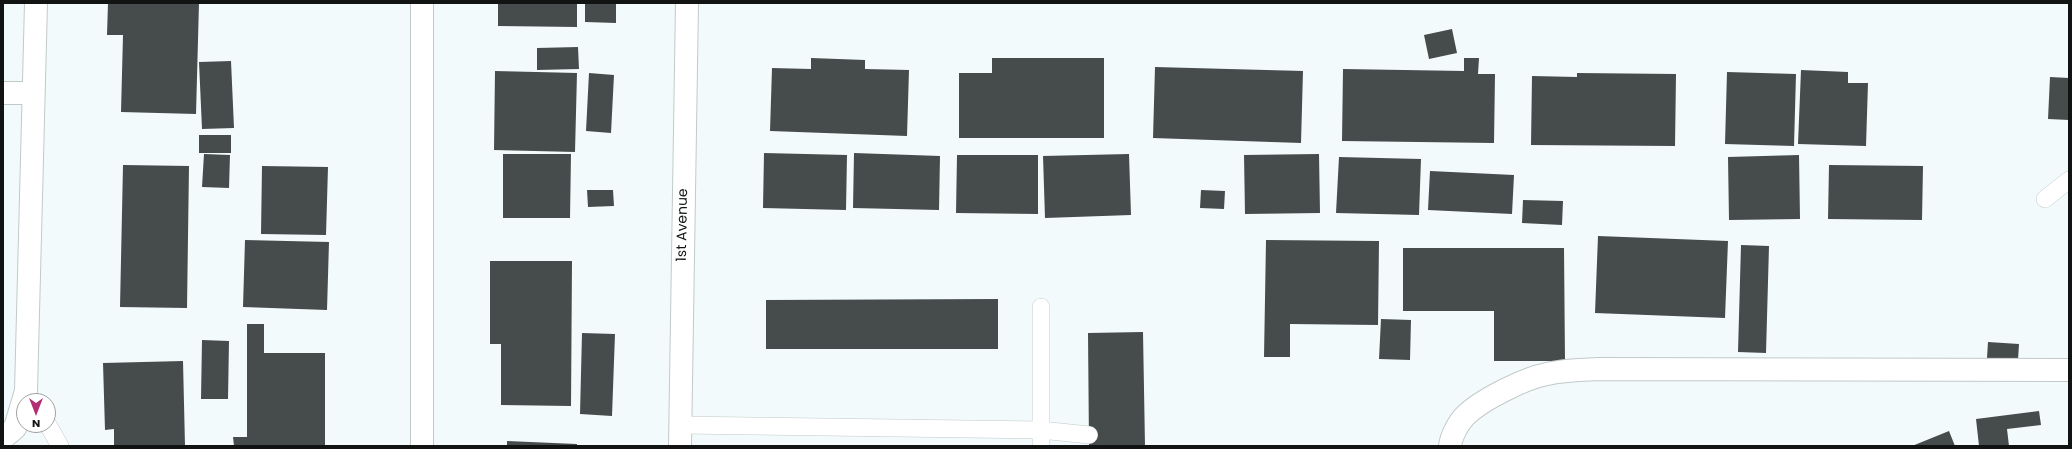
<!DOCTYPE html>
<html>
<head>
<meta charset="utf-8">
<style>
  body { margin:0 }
  #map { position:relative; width:2072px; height:449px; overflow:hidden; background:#f3fafb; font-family:Poppins,sans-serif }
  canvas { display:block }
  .frame { position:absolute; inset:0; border:4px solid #121414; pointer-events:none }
  .north { position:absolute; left:16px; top:393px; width:40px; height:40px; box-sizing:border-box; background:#fff; border:1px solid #a0a1a1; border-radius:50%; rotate:180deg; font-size:11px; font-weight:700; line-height:16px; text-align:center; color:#121414 }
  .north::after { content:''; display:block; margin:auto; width:14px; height:18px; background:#b32d73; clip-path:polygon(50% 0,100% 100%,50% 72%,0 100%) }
</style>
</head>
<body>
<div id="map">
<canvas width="2072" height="449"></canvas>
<div class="frame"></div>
<div class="north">N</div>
</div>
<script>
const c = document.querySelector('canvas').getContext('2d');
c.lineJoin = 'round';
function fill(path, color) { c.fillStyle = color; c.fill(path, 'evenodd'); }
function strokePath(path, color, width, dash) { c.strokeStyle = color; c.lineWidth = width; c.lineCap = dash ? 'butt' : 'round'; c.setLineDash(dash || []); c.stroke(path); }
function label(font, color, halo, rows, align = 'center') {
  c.font = font + ' Poppins,sans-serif'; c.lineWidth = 4; c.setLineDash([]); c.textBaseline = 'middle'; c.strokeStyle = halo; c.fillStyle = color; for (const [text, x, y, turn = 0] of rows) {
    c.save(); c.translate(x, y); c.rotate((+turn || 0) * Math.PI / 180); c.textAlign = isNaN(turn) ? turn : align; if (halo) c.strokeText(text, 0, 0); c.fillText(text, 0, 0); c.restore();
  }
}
fill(new Path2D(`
  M108,3H199L196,114L121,112L123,35H107Z
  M498,3H577V27L498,26Z
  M585,3H616V23L585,22Z
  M1452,29L1457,53L1429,59L1424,35Z
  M578,47L579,69L537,70V48Z
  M811,58L865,60V69L909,70L907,136L770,131L772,68L811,69Z
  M992,58H1104V138H959V73H992Z
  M1464,58H1479L1478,74H1495L1494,143L1342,141L1343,69L1464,71Z
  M231,61L234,128L202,129L199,62Z
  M1155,67L1303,71L1301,143L1153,138Z
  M1801,70L1848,72V83H1868L1866,146L1798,144Z
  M495,71L577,73L575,152L494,150Z
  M1727,72L1796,74L1794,146L1725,144Z
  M589,73L614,75L611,133L586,131Z
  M1577,73L1676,74L1675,146L1531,145L1532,76L1577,77Z
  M2050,77L2069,78V120L2048,119Z
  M199,135H231V153H199Z
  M764,153L847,155L846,210L763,208Z
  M854,153L940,156L939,210L853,208Z
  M204,154L230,155L229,188L202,187Z
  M503,154H571L570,218H503Z
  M1129,154L1131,215L1045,218L1043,156Z
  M1319,154L1320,213L1245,214L1244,155Z
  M957,155H1038V214L956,213Z
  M1799,155L1800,219L1729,220L1728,157Z
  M1339,157L1421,159L1419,215L1336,213Z
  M123,165L189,166L187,308L120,307Z
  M1829,165L1923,166L1922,220L1828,219Z
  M262,166L328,167L326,235L261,234Z
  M1430,171L1514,175L1512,214L1428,210Z
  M587,190H613L614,206L588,207Z
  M1201,190L1225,191L1224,209L1200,208Z
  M1523,200L1563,201L1562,225L1522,223Z
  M1598,236L1728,241L1725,318L1595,313Z
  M245,240L329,242L327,310L243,307Z
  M1266,240L1379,241L1378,325L1290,324V357H1264Z
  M1741,245L1769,246L1766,353L1738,352Z
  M1403,248H1564L1565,361H1494V311H1403Z
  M490,261H572L571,406L501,405V344H490Z
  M998,299V349H766V300Z
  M1381,319L1411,320L1410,360L1379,359Z
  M247,324H264V353H325V446H234L233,437H247Z
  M1143,332L1145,446H1089L1088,333Z
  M582,333L615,334L612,416L580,414Z
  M202,340L229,341L228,399H201Z
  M1988,342L2019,344L2018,360L1987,358Z
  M183,361L185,446H114V429L105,430L103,363Z
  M2039,411L2041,425L2007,429L2009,446H1979L1976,419Z
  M1949,431L1955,446H1912Z
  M507,441L577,444V446H507Z`), '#464c4c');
const service = new Path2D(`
  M2045,199L2069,180
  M1041,307V446
  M48,425L60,446
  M680,425L1041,430L1089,435`);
const minor = new Path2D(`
  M3,93H33
  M3,438L15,428L26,391L36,3
  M422,446V3
  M1450,446C1451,437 1458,423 1465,416C1481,400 1525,378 1547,374C1564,370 1582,370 1599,369L2069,370`);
const tertiary = new Path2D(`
  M680,446L687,3`);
strokePath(service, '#c2c9c9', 18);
strokePath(minor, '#c2c9c9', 24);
strokePath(tertiary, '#c2c9c9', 24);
strokePath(service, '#fff', 17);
strokePath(minor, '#fff', 22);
strokePath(tertiary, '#fff', 22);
label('14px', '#121414', '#fff', [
  ["1st Avenue",683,225,-89]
]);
</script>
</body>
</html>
